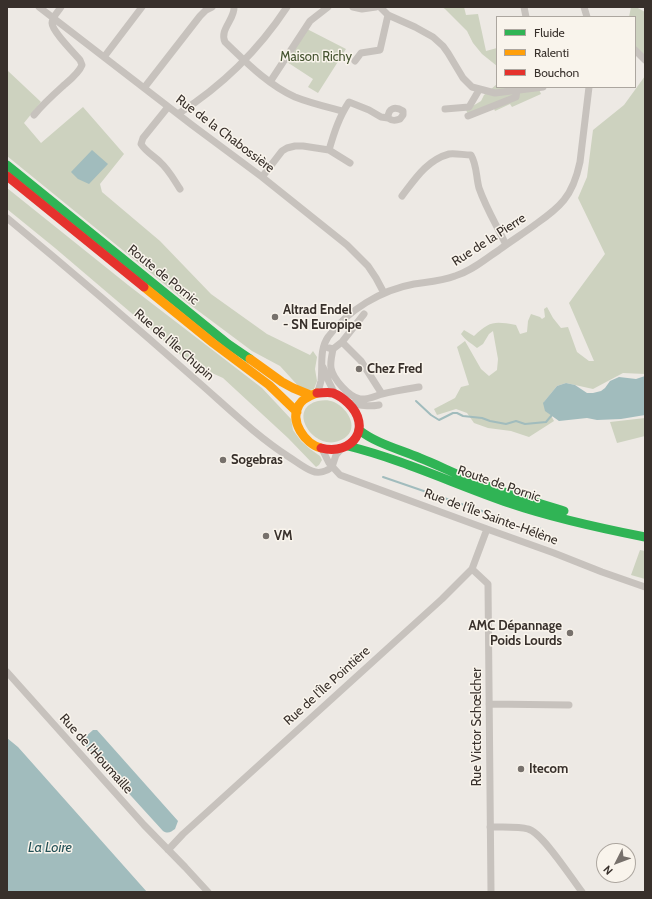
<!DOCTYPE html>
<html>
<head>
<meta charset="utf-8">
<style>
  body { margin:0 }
  #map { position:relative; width:652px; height:899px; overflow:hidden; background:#ede9e4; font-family:Cabin,sans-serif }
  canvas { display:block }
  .frame { position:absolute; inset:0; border:8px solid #38302b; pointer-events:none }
  .legend { position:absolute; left:496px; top:16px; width:140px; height:72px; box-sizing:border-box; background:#f9f4ec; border:1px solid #aca69f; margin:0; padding:5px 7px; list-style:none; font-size:12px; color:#38302b }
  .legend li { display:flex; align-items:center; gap:8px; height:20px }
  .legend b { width:20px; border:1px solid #aca69f }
  .north { position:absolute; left:596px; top:843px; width:40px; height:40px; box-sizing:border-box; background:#f9f4ec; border:1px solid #aca69f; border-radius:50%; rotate:228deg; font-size:11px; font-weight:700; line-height:16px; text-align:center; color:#38302b }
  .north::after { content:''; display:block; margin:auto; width:14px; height:18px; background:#77716c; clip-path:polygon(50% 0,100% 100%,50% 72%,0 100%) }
</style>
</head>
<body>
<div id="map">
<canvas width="652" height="899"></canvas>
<div class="frame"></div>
<ul class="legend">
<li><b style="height:5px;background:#30b455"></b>Fluide</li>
<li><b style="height:5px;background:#ff9f0a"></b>Ralenti</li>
<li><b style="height:5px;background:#e5322d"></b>Bouchon</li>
</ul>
<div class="north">N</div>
</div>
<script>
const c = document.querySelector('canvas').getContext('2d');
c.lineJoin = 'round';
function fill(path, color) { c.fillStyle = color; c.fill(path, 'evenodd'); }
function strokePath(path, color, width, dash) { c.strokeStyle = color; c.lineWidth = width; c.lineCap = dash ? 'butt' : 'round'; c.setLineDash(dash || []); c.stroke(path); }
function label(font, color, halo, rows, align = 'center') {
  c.font = font + ' Cabin,sans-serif'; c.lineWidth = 3; c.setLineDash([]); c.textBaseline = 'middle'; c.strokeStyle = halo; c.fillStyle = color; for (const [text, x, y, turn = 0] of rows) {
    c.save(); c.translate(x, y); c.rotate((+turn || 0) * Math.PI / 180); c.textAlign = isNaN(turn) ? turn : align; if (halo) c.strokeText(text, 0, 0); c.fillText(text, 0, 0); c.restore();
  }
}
fill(new Path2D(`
  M442,7H464L466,15L478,14L486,51L497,48V66L482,54L473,43L467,31L445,9Z
  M631,7H636L645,12V56L635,47V17H629Z
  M307,29L346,49L318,93L308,87L313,79L287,62Z
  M7,70L41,102L24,123L41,143L83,107L124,154L100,184L102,192L160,241L211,294L267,334L310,355L313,351L317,357L315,369L317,381L314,389L310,390L301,389L280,366L252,351L189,304L7,156Z
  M645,76V374L623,373L593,389L566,383L557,386L544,402L554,421L529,437L511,431L488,428L474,423L467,413L456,409L437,415L434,409L455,398L461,387L469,385L457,347L465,341L481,369L489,376L497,370L498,359L493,331L489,334L483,344L477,348C471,343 465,340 461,334L464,330L474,336C490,321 494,321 516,325L520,334L527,332L528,321L531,314L540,317L542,319L545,317L544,309L547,307L553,318L561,328L568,327L577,352L589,361H594L569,303L605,254L578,198L587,177L593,130L624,105Z
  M497,84V87H538L541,94L512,107L510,104L495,111L492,104L468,114L466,110L481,101L484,95Z
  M7,188L128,285L262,388L291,419L293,430L301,441L310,449L320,456L322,460L319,465L316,467L288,438L223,378L190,363L55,248L7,209Z
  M318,401C324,400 329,400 334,402C349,409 361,431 341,440C315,453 285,409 318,401Z
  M645,418V436L617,443L610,422Z
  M640,550L645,551V579L631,575Z`), '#cdd2bf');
fill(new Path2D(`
  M92,150L108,164L89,184L78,179L71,172Z
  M645,376V415L621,419L597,420L587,418L559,421L545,411L543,403L557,386L566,383L575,385L587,393H593L601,391L605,388L610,381L619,377L636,379Z
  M93,730H97L178,821L175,829C171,832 168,834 163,831L82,742L83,739Z
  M7,738L18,747L147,892H7Z`), '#a1bcbd');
strokePath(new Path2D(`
  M416,401L431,415L439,420L453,413H457L463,416L482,418L490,421L506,424L516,421L525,424L546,422L552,415
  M383,477L505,519C515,525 529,535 540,528`), '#a1bcbd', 2);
strokePath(new Path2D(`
  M39,7L192,125L262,177L347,245L368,266L376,278L384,293
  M234,7C235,19 219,30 225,42C246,62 268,85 295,97C310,103 327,107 342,111
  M353,7L362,9L376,7
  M380,7L388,15L415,27L433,37L443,46L448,53L463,78L472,87L495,93L543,87
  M524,7L526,17
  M584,7L587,17
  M635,50L645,60
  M104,57L142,7
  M355,61L361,53L380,50L388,15
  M270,82L310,21L328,7
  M144,88L200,16L206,10L212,7
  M168,107L143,138L141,144C146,152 154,156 160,162C169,170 174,180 180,189
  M445,109L469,107L479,90
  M178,114C222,86 258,51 287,7
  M34,115C43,104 53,95 63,86C70,80 79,73 82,65L80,60C74,53 52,31 52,23C52,17 58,12 61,7
  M468,116L516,97L517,90
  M329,150C334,133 339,117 349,102L369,110L381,117L388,118C388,108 395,106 403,111V115L400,119C395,121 392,121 388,118
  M262,177L282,151L287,148L295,146H303L329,150L350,163
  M402,196C415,179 427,160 449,154C455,153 464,155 471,155C477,165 476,177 479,188C486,208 497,226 506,245
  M7,218C71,271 134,325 196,380C226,406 255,435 289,457C297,462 304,468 312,471C319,474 327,471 332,467
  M342,342L361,361L382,394
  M329,348L333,349L342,342L364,314
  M333,349C332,355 330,362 331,368C333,379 349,397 360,399C368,400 375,396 382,394C394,391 407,389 419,387
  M323,367L329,382L335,394
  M317,393C319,389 320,385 321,381C323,366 319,350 328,337C348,310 381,290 414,284C427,282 442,281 455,276C472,271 485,259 499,250C511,241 524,233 536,224C546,217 556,210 564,200C573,189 577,176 580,162L589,87
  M349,403C359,405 368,407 379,405
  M322,449L329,463L340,475L487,529L554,553L602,572L645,587
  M332,467L336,455L341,449
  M472,569L488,584L491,892
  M7,672L144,825L185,867L208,892
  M489,704L569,705
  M490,827C500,827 519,826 528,829C542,832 572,879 582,892
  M168,850L183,834L442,599L472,569L487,529`), '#c7c2bd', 7);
strokePath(new Path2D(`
  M7,165L228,344L250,359
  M359,430C377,444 399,449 420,458C438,465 455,474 474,481C503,493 534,502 564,511
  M348,446C404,460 454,484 509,503C553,518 599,528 645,537`), '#30b455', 9);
strokePath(new Path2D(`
  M144,287L213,343L269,385L297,412
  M250,359L282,382L293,388L310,395
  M317,393C310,396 303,398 299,405C289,421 305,444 321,448`), '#ff9f0a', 9);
strokePath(new Path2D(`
  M7,176L144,287
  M317,393C322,393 328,392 333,393C338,395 344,399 348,403C373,427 353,456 321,448`), '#e5322d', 9);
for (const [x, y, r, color] of [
  [275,317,4,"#77716c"],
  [359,369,4,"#77716c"],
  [223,460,4,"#77716c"],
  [266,536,4,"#77716c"],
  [570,633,4,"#77716c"],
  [521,769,4,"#77716c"]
]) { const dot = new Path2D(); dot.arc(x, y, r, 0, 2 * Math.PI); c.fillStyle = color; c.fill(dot); strokePath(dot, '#f9f4ec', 1.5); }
label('13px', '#455430', '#f9f4ec', [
  ["Maison Richy",316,57]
]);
label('13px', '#38302b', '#f9f4ec', [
  ["Rue de la Chabossière",225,134,37],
  ["Rue de la Pierre",489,240,-33],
  ["Route de Pornic",163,275,39],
  ["Rue de l'Île Chupin",174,345,41],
  ["Route de Pornic",499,484,19],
  ["Rue de l'Île Sainte-Hélène",491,517,20],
  ["Rue de l'Île Pointière",327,686,-42],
  ["Rue Victor Schœlcher",477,727,-90],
  ["Rue de l'Houmaille",96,754,48]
]);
label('bold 13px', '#38302b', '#f9f4ec', [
  ["Altrad Endel",283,310],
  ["- SN Europipe",283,325],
  ["Chez Fred",367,369],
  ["Sogebras",231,460],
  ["VM",274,536],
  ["AMC Dépannage",562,626,"right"],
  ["Poids Lourds",562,641,"right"],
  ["Itecom",529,769]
], 'left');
label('italic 14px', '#235056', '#f9f4ec', [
  ["La Loire",50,848]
]);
</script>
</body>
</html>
